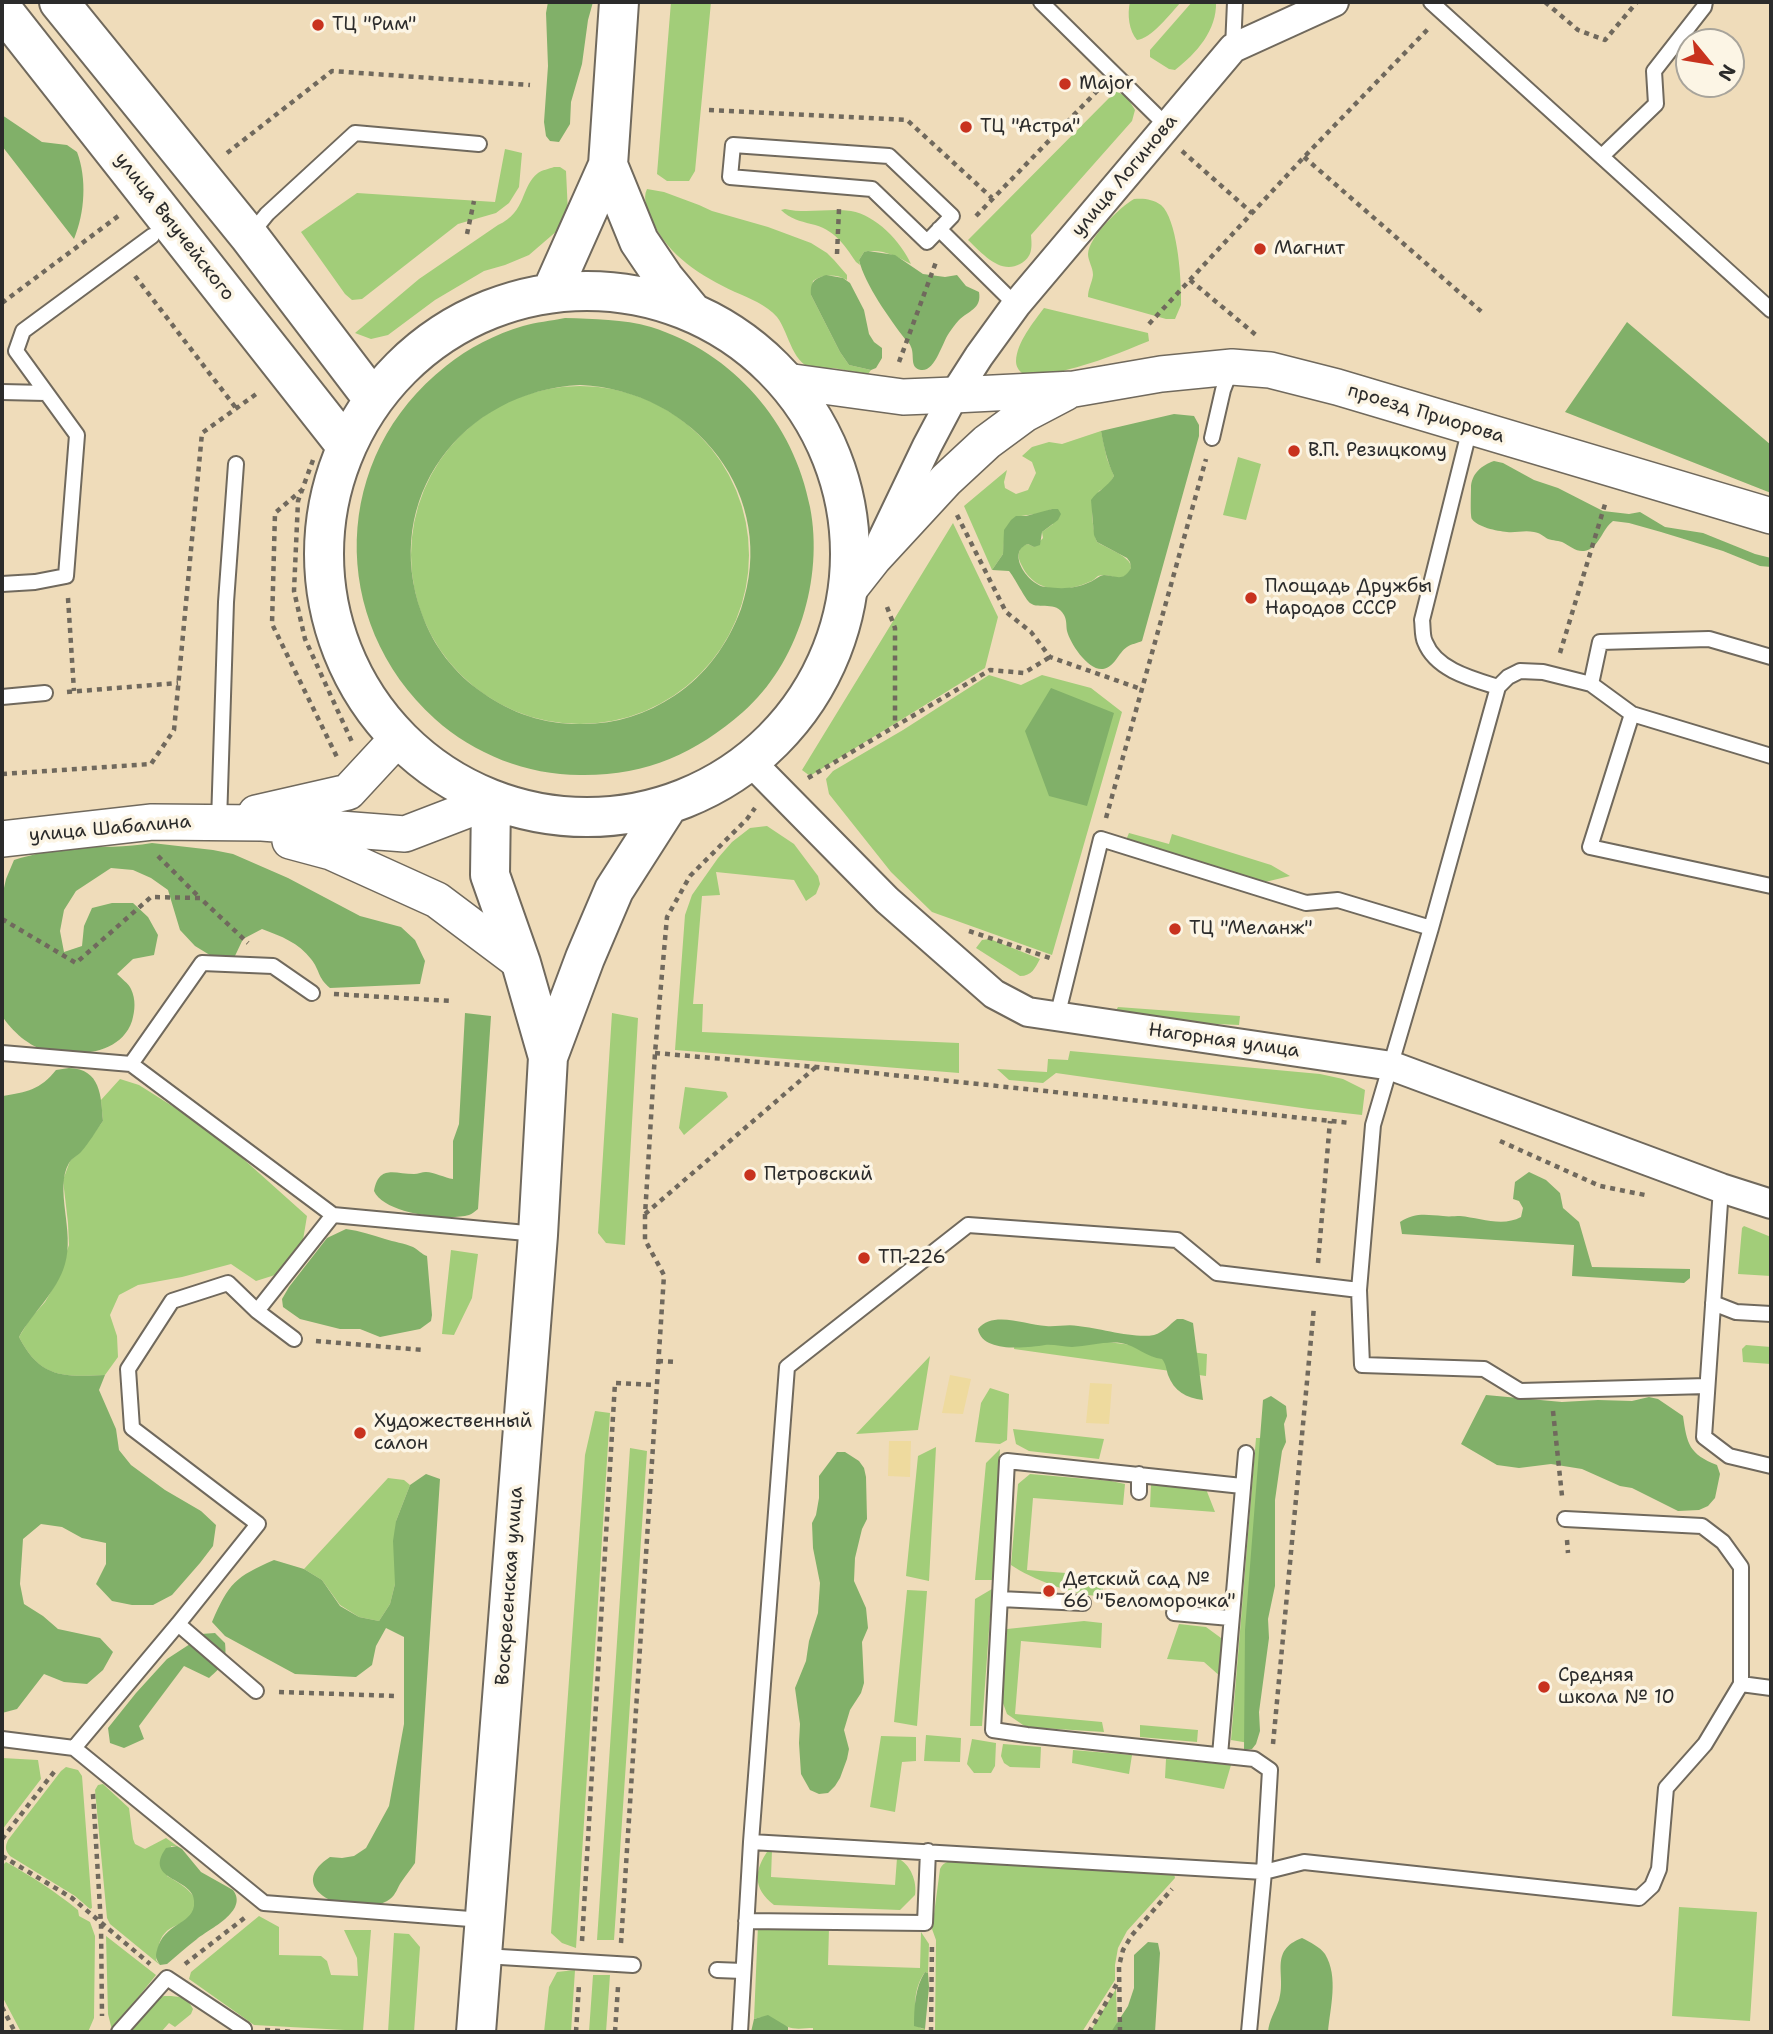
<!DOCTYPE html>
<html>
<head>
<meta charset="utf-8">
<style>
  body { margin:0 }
  #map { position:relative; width:1773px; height:2034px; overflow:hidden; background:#efdcba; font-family:"Shantell Sans",sans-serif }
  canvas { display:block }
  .frame { position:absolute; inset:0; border:4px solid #2b2b2b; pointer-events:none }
  .north { position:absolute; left:1675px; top:28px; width:70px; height:70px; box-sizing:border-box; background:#fcf5e5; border:2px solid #a8a49b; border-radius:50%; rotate:120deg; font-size:19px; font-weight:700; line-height:28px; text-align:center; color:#2b2b2b }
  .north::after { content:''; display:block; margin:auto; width:24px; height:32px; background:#c8321e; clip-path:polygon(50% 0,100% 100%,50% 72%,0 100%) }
</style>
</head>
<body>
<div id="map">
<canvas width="1773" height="2034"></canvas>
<div class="frame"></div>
<div class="north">N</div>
</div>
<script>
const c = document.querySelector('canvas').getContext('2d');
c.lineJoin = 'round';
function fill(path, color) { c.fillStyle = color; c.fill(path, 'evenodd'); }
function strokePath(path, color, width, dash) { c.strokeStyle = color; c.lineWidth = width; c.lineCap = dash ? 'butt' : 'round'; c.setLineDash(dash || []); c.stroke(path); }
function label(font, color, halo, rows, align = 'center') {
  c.font = font + ' "Shantell Sans",sans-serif'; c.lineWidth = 7; c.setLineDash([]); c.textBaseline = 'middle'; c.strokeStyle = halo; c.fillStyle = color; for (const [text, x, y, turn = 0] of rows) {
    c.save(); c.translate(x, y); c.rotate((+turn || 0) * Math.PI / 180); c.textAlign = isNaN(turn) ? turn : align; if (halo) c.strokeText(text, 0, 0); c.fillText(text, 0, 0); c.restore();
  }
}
fill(new Path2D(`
  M671,2H711L695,171L689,181H667L657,174Z
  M1130,2H1181C1171,13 1151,39 1137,40C1129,31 1127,14 1130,2Z
  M1192,2H1216C1217,30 1197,53 1175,70L1169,69L1150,57V50Z
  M1116,91L1127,97L1135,110L1132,121L1031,235C1032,247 1033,257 1020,264C1000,275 982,253 968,240Z
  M505,149L522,153L519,187L509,203L496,213L458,224L362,299L352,300L345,294L301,232L357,193L495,202Z
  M554,167H560L566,171L568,213L558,230L529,255L505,265L484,271L435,300L388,335L371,339L355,333L419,279L498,225C527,212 520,187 538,173C542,170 549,169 554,167Z
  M647,189L664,192L699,205L712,211L768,227L811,243L827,253L834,260L847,275V280C836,274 823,274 813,281L811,295L840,352L849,365L871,370L868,374L833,368C827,370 823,370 817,369C792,367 790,334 777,317C767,305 749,298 735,292C701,276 668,256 652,220C648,210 642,199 647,189Z
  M1134,199C1143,198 1153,199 1161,205C1177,219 1181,275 1181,295V305L1175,319H1166L1088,297C1088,289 1092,283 1093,275C1093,267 1088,261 1088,254C1089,237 1120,207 1134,199Z
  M785,209C807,214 829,208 851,211C876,215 901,242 911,264C896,256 881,248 864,252L859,260L860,265L856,262C844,244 834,229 811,224C800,221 790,219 781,210Z
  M1044,308L1148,333L1149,341C1122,352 1095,363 1066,370C1058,373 1049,376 1040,378C1029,379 1016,373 1016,361C1017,342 1033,323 1044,308Z
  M411 555a169 169 0 1 1 338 0a169 169 0 1 1-338 0Z
  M1101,431L1107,459L1114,476L1108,486L1099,491C1097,496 1094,502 1093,507C1091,514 1094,535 1097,542C1109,550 1151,563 1120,579C1113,577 1106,573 1098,576C1095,578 1093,581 1089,582C1065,593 1035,593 1022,566C1018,558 1017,554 1022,546L1028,544L1034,547L1043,538L1042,532L1053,524L1052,509L1042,513L1021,516L1004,542L1003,554L992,570L964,506L1007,470L1004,482L1005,488L1016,494L1028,490L1036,473L1032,462L1022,456L1032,447L1049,442L1062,444Z
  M1238,457L1261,464L1246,520L1223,515Z
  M953,523L998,617L985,668L810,776L802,770Z
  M989,675L1021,685L1042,675L1091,688L1122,712L1052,955L932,912L891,872L829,794L826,779L833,771L903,730Z
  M767,826L794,844L818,876L820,884L816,894L806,901L794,880L716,872L720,895L702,896L693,1004H703L702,1032L959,1043V1073L675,1050L685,915L692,895L718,858L732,842L750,828Z
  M1129,833L1169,844L1172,834L1271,865L1290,876L1261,883L1126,840Z
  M990,939L1040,959C1035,968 1032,976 1020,976L976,948L982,940Z
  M1118,1007L1240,1016L1239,1025L1111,1019Z
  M612,1013L638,1018L625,1245L606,1243L598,1233Z
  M1070,1051L1320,1074L1343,1079L1365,1090L1362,1115L1309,1109L1056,1073L1043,1083L1009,1080L997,1069L1047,1072L1048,1059L1068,1060Z
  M120,1079L139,1085L226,1140L240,1156L307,1216L303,1240L291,1259L275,1275L256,1281L231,1264L182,1277L138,1285L119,1295L110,1315L117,1336L118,1357L105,1375C62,1377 40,1378 19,1337L30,1319L45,1302L56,1283L69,1245L68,1223L63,1180L70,1161L81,1151L103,1121L101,1100Z
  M685,1087L726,1092L728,1097L684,1135L679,1128Z
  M1744,1226L1771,1237V1276L1738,1274L1742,1228Z
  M451,1250L478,1254L472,1298L454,1335L442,1334Z
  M1016,1331L1207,1354L1206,1376L1014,1349Z
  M1746,1345L1771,1347V1364L1743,1362L1742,1349Z
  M930,1356L918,1430L856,1434Z
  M990,1388L1009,1394L1007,1440L1000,1444L975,1442L981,1403Z
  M595,1411L610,1413L576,1948L562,1943L551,1933L585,1455Z
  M1013,1429L1104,1439L1099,1459L1029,1451L1016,1444Z
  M1256,1438H1271L1255,1744L1231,1740Z
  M936,1447L929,1581L906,1576L918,1456Z
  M630,1448L647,1451L614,1940H597Z
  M1000,1449L993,1580H975L986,1463Z
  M1030,1474L1111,1481L1125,1484L1123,1505L1033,1498L1027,1570L1105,1576L1102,1596C1078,1597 1031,1579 1011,1565L1018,1484Z
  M388,1478L404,1480L410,1485L396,1521L395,1584L390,1604L379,1621L359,1617L340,1605L322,1580L304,1569Z
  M1151,1484L1206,1489L1215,1512L1150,1507Z
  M992,1589L982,1726H970L975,1599Z
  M907,1590L927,1591L917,1726L894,1722Z
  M1084,1621L1102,1623L1101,1648L1021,1641L1015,1714L1102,1722L1104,1732L1026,1727L1007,1714L1000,1695L1007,1629Z
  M1179,1624L1206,1627L1221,1638V1677L1204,1662L1167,1659Z
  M1140,1725L1198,1730L1197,1742L1140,1737Z
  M926,1735L961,1738L960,1762L924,1761Z
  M881,1736L916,1737V1761L902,1762L895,1812L870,1807Z
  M972,1739L996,1743L995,1766L991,1773H974L967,1764Z
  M1003,1744L1041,1747L1040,1768L1010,1767L1004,1763L1001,1756Z
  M1073,1750L1132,1755L1129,1774L1072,1763Z
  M2,1758L38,1760L41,1779L2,1830Z
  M1166,1759L1231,1765L1224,1789L1165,1778Z
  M66,1767L78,1770L82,1776L92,1908L90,1909L75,1896L10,1856C5,1850 5,1847 8,1840L61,1771Z
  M103,1784L129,1808L133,1839L135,1844L145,1849L166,1838L177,1846H171L167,1876C181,1884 209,1899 189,1918C182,1924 171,1926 165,1933C158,1940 158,1951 156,1960L160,1965L110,1924L107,1918L95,1790L98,1785Z
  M769,1849L772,1850L771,1877L895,1885L897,1858C911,1864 917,1882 915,1895L900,1910L774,1905C752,1888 754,1870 769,1849Z
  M957,1860L1174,1873L1175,1878L1127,1931L1118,1948L1115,1965V1980L1082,2032H935L936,1940L932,1929L940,1869C944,1861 950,1861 957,1860Z
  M6,1862C31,1876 56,1892 78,1910L79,1916L90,1922L95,1936L94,2018L88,2032H21L2,1996V1866Z
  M1679,1907L1757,1912L1750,2021L1672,2016Z
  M259,1916L279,1927V1955L321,1956L327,1961L331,1975L358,1976L357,1958L344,1930H371L363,2031L254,2025L189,1979L191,1972Z
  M758,1925L829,1928L828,1965L920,1968L921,1932L929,1944L928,1973L925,1972C913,1989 913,2010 920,2028L925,2029V2032H813V2028C806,2028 795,2030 788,2027C776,2023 769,2013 754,2019Z
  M394,1933L409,1934L420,1947L414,2032H388Z
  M106,1936L156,1975L112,2030L108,2014Z
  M575,1970L571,2032H544L549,1987L557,1972Z
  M593,1975H610L606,2032H589Z
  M1116,1989L1117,2025L1111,2032H1090Z
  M164,1996C177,1996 187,1996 193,2009L191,2014L175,2027L169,2023L161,2032H127L158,1998Z`), '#a2cd79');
fill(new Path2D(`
  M548,2H593L588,20L582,64L571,102L570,124L559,142L550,141L546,136L544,122L548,66L546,13Z
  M2,115L42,142L67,145L77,152C87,178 85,213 74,239L2,146Z
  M868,251L895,255L923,274L945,277L957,275L966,286L979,292C982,309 968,311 959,320C955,324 952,329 949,333C942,343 935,372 921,370C909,368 915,355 911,347C910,344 908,341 905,339C890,319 865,285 859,260L864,252Z
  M826,275L843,278L850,283L864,310L869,334L874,342L882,348V358L876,368L871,370L849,365L840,352L811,295C810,282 814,279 826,275Z
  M565,318C594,319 623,319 651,327C734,353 794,423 810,507C824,578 798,664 743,712C695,754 645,776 580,775C527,775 474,754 435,719C327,621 331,456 446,366C468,348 496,334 523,326C536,322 551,321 565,318ZM580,385C695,390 780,496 741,609C728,644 706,675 674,696C647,714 616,724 583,724C547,725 512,714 483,693C455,674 433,646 422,614C380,499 462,391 580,385Z
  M1627,322L1771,445V493L1565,412Z
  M1174,414L1194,416L1199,425V436L1142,641C1138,643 1131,644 1127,647C1118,653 1115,667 1103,669C1088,671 1070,643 1067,631C1066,626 1067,620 1064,615C1056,600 1039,610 1030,603C1025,599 1015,578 1009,571L992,570L1003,554L1004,530L1011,520L1016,516H1026L1052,509H1058L1061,514L1058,520L1042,532L1040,545L1034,547L1028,544C1005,552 1029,586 1046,587C1061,589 1075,589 1090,582C1095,580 1098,576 1104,575C1117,576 1123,582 1131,568L1130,562L1127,558L1097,542L1094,535L1091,500C1098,490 1108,487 1114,476C1107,461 1104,447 1101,431Z
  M1494,461L1503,463L1534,480L1558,488L1603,511L1629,514L1640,512L1665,527L1703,533L1755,554L1771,558V567L1760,566L1723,551L1661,532L1629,523L1613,521C1602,529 1599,549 1584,551C1576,552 1570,546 1564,543C1559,540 1553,541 1548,539C1543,536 1540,533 1534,532C1524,530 1516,533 1507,532C1497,531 1477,527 1472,519C1470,517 1471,493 1471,488C1471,474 1482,465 1494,461Z
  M1051,688L1114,713L1087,806L1049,796L1025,731Z
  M152,843L213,850L233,854L288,878L360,916L401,927L415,940L425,961L420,984L330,988C317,977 320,970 311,959C299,943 281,936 262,929L243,939L234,958L213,957L195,946L180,930L168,890L151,878L133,870L111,868L76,891L64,910L60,931L64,952L82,946L84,926L92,908L112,903H133L148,917L158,935L154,955L133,959L117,974C121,978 129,984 131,989C136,1000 135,1010 132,1021C121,1054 78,1057 48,1051C29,1047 12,1031 2,1016V897L6,879L14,860C33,854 54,850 74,848C100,846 126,848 152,843Z
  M465,1013L491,1016L478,1209C475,1211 472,1214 469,1215C447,1221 384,1214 374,1191C379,1164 395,1174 414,1174C418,1174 422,1172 426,1172C434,1172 445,1178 453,1179V1141L459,1124Z
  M69,1068C101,1069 101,1096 103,1121C96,1131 89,1143 81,1152C77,1156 72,1158 69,1163C54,1189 75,1231 65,1264C57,1292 33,1312 19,1337C40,1378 63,1377 105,1375L99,1390L116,1429L119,1450L131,1465L165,1490L201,1511L216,1525L213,1546L200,1563L172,1595L153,1605H132L112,1601L96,1584L106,1564V1543L82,1538L62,1527L41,1524L23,1539L20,1584L24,1604L43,1616L58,1629L100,1638L113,1652L103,1670L87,1684L64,1682L44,1674L17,1709L2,1713L3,1096C27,1092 40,1090 56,1070Z
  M1529,1172L1546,1180L1560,1193L1563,1208L1579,1222L1592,1267L1690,1269V1278L1684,1283L1572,1276L1574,1245L1402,1234L1400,1222C1415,1212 1427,1215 1443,1216C1449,1217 1455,1216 1460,1216C1480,1218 1503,1227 1521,1217L1523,1208L1519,1201L1513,1199L1515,1182Z
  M346,1229C360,1231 372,1235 385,1239C394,1242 404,1243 413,1247C419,1250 421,1254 427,1256L432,1315L431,1321L420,1329L380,1337L360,1329H340L300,1319L283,1307L282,1299L289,1287L327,1238Z
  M1177,1319H1183L1193,1323L1203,1400C1186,1398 1174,1391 1168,1375C1166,1368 1166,1364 1162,1359C1147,1358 1136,1345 1121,1343C1106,1341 1088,1346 1072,1347C1063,1347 1053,1344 1045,1345C1026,1348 982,1353 978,1329C993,1310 1026,1325 1046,1326C1056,1327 1068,1324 1078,1326C1099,1328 1135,1339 1154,1335C1164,1332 1169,1325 1177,1319Z
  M1486,1395L1562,1402L1598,1400L1632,1401L1649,1397L1658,1399L1683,1416C1687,1444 1689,1454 1717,1465L1720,1474L1715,1498L1708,1506L1699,1510L1678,1511L1632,1488L1620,1486L1582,1469L1551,1464L1519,1468L1497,1465L1461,1444Z
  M1271,1396L1286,1406L1287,1416L1284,1424L1286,1442L1282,1451L1275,1500V1586L1268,1619L1269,1638L1259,1712L1260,1731L1256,1744L1252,1749L1244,1750L1245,1630L1263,1400Z
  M837,1452H845L859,1461L864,1468L866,1477L867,1519L862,1529L855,1558L854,1581L866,1608L868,1628L862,1642L864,1683L861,1693L850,1710L844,1730L849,1749L847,1759L840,1778L835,1786L828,1793L819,1794L810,1790L801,1774L799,1743L800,1724L795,1688L806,1661L809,1641L818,1613L820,1583L813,1548L812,1523L816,1515L819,1498V1476Z
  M426,1474L440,1479L415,1863C411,1869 406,1875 402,1881C398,1886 396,1895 390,1899C359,1922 278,1891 330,1857L342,1858L354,1856L366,1848L389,1806L404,1724V1637L386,1628L376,1646L372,1665L356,1677L295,1674L225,1636L212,1622C229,1583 235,1577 274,1560L304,1569L322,1580L340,1606L359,1617L379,1621L390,1604L395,1584L393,1541L396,1521L410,1485Z
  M215,1633L225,1643C227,1661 223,1666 209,1678L184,1666L139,1726L144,1739L124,1748L110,1743L108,1728L136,1693L167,1659L190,1644L201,1634Z
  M177,1846L182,1849L201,1872L233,1890C249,1911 209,1929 197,1939C186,1947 177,1956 167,1964L160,1965C156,1959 155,1957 157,1950C164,1923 191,1925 194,1906C199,1876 141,1883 166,1848Z
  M1302,1938C1310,1942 1320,1947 1325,1954C1339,1977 1330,2008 1328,2032H1268C1269,2020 1275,2012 1279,2000C1287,1975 1268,1951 1302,1938Z
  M1148,1942L1158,1943L1160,1953L1155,2032H1111L1128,2006L1134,1988V1955Z
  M925,1972L928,1973L929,1987L925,2029L914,2026C914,2008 915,1987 925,1972Z
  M768,2015L788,2027V2032H751L754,2019Z`), '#81b069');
fill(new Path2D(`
  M950,1375L971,1379L963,1414L942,1413Z
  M1090,1383L1112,1384L1109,1424L1086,1423Z
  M889,1441H911L910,1477L888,1476Z`), '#eeda9e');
const service = new Path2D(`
  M1041,2L1167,126
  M1431,2L1771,310
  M1233,48L1235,2
  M733,145L889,156L952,216L927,242L872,189L730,177Z
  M1602,156L1656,104L1654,71L1704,7L1705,2
  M939,229L1016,305
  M250,235L267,214L355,133L479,144
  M2,392L46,393
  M1470,428L1422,620C1423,627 1422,636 1425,642C1436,670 1472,679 1498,687
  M1212,438L1223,390L1231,369
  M2,584L35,582L66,576L77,435L16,351L23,331L152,236
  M1591,684L1600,642L1709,639L1771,657
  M2,697L45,693
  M1632,714L1590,847L1771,886
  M219,822L226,602L236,464
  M1057,1017L1101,839L1306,903L1338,900L1431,928
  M2,1053L131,1064L202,963L273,966L312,993
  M131,1064L333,1215L537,1234
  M1721,1188L1704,1437L1729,1456L1771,1466
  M1713,1303L1736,1312L1771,1314
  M257,1311L294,1339
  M1707,1386L1520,1391L1484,1369L1362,1365L1359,1290L1373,1125L1431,928L1498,687L1508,677L1520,671L1543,672L1591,684L1632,714L1771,756
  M1242,1486L1007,1461L993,1730L1027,1735L1254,1759L1270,1770L1264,1872L1249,2032
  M1139,1492V1474
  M1000,1599L1083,1603
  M1174,1613L1230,1618
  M178,1624L256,1691
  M1741,1684L1771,1688
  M2,1739L74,1748L264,1903L483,1920
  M74,1748L178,1624L258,1524L132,1428L128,1369L172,1301L228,1283L257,1311L333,1215
  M1220,1755L1246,1453
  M751,1842L1264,1872L1304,1862L1639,1898L1652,1886L1659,1869L1666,1788L1705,1744L1741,1684V1567L1723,1542L1702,1526L1565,1519
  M746,1921L925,1923L928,1851
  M484,1956L633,1965
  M717,1970L743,1971
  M119,2032L167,1978L244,2029
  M740,2032L751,1842L787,1367L968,1225L1177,1240L1217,1273L1359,1290`);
const minor = new Path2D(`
  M882,540L927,446L954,395L979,356L1016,305L1233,48L1334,2
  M750,761L887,900L994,994L1028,1012L1392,1066L1721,1188L1771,1204`);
const tertiary = new Path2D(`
  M786,381L903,397L954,395L1074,389L1161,374L1232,367L1270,370L1337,387L1771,516
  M848,591L874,558L946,480L987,442L1025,414L1065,393
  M256,813L348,792L398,738
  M2,839L152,822L262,823L405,834L491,801
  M290,841L331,852L437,900L521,963`);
const primary = new Path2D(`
  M59,2L249,236L373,399
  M2,9L346,446
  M608,165L639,241L664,278L692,312
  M324 554a263 263 0 1 1 526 0a263 263 0 1 1-526 0Z
  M551,293L608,165L619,2
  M491,801L490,875L521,963L548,1057
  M476,2032L538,1235L548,1057L585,958L614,890L669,804`);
strokePath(service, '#70695d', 18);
strokePath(minor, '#70695d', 32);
strokePath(tertiary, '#70695d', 38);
strokePath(primary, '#70695d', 42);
strokePath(new Path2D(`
  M1545,2L1578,30L1605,40L1637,2
  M709,110L907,120L992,198
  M1182,151L1252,213
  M227,153L332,71L530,85
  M1304,157L1483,313
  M976,216L1099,89
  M467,234L474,201
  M837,254L839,209
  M135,276L236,408
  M1190,280L1256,335
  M2,303L121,214
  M1149,324L1304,157L1429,28
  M899,362L936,262
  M313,460L298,501L294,591L305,639L352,742
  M303,489L275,513L272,624L337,757
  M957,515L1006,612L1031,632L1050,657L1141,689
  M68,598L74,691
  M887,607L895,628V726
  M1560,653L1606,501
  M67,692L178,683
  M2,774L151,764L174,730L202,433L259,392
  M808,778L990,670L1024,673L1050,657
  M1106,818L1206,459
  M158,856L199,897
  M2,919L76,963L151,897L200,898L248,943
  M969,931L1050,958
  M334,994L451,1001
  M655,1053L816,1067L1350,1123
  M1500,1141L1600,1186L1645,1195
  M645,1214L816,1067
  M1318,1263L1330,1121
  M316,1341L423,1350
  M658,1361L676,1362
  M1553,1411L1562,1496
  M1567,1540L1568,1553
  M279,1692L397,1696
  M1273,1744L1314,1307
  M93,1794L101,1924L102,2016
  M2,1839L57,1768
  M2,1856L72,1898L150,1964
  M582,1941L615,1383L656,1385
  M621,1943L664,1275L645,1240V1215L655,1053L667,917L690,876L747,819L755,808
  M185,1964L247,1916
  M2,2007L15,2032
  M265,2030L295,2032
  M576,2032L579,1984
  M615,2032L618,1987
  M931,2032L932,1942
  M1089,2032L1119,1980
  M1120,2032L1119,1966L1123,1950L1132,1935L1172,1889`), '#70695d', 4.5, [5, 5]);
strokePath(service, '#fff', 14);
strokePath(minor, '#fff', 28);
strokePath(tertiary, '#fff', 35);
strokePath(primary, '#fff', 38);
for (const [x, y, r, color] of [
  [318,25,7,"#c8321e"],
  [1065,84,7,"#c8321e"],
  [966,127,7,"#c8321e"],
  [1260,249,7,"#c8321e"],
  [1294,451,7,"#c8321e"],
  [1251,598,7,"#c8321e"],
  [1175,929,7,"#c8321e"],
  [750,1175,7,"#c8321e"],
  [864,1258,7,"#c8321e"],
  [360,1433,7,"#c8321e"],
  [1049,1591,7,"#c8321e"],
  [1544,1687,7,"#c8321e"]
]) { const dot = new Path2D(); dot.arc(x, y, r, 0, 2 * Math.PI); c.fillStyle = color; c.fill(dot); strokePath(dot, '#fcf5e5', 2.5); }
label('19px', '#2b2b2b', '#fcf5e5', [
  ["ТЦ \"Рим\"",332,25],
  ["Major",1079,84],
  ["ТЦ \"Астра\"",980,127],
  ["Магнит",1274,249],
  ["В.П. Резицкому",1308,451],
  ["Площадь Дружбы",1265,587],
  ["Народов СССР",1265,609],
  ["ТЦ \"Меланж\"",1189,929],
  ["Петровский",764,1175],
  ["ТП-226",878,1258],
  ["Художественный",374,1422],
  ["салон",374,1444],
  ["Детский сад №",1063,1580],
  ["66 \"Беломорочка\"",1063,1602],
  ["Средняя",1558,1676],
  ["школа № 10",1558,1698]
], 'left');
label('19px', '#2b2b2b', '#fcf5e5', [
  ["улица Логинова",1125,176,-50],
  ["улица Выучейского",174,227,52],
  ["проезд Приорова",1426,414,17],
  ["улица Шабалина",110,829,-5],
  ["Нагорная улица",1224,1041,8],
  ["Воскресенская улица",510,1586,-86]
]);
</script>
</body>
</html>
